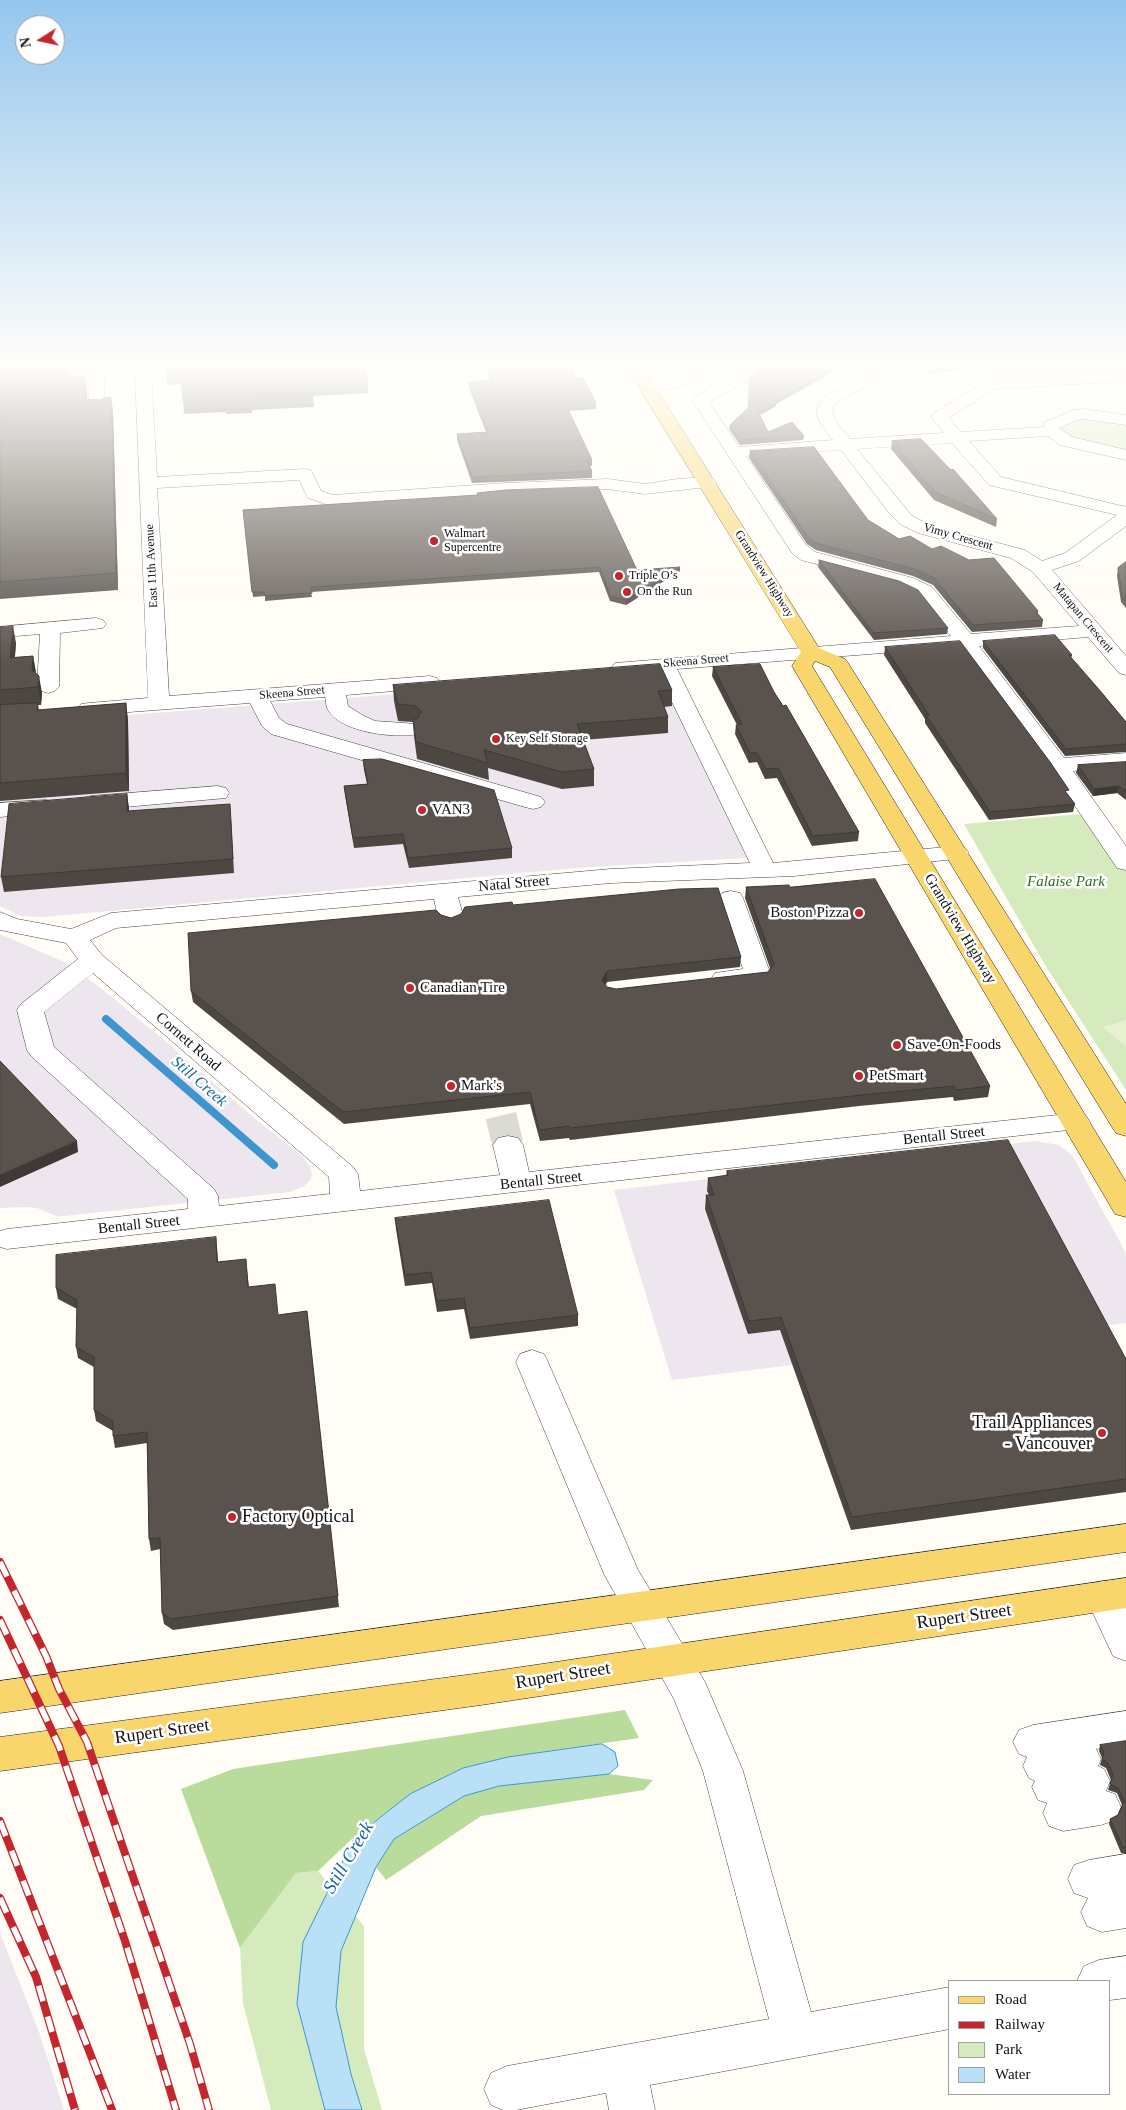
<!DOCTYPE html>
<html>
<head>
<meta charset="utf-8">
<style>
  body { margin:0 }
  #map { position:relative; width:1126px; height:2110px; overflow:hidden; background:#fffdf5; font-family:"Times New Roman",serif }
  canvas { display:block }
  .legend { position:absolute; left:948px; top:1980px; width:162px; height:115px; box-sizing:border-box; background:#fff; border:1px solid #a0a0a0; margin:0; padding:6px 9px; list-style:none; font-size:15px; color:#111 }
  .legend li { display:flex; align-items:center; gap:10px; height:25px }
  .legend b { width:25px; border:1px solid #a0a0a0 }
  .north { position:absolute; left:15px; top:15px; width:50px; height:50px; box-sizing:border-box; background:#fff; border:1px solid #a0a0a0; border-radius:50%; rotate:260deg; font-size:14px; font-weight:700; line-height:20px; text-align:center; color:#111 }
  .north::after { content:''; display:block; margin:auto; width:18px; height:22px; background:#c4262e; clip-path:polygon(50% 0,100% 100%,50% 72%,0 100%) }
</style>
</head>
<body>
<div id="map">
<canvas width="1126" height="2110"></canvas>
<ul class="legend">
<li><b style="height:6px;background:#f9d66b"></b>Road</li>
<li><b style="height:6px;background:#c4262e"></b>Railway</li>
<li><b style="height:14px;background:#d5ebbd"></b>Park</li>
<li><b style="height:14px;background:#b9e0f7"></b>Water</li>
</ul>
<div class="north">N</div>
</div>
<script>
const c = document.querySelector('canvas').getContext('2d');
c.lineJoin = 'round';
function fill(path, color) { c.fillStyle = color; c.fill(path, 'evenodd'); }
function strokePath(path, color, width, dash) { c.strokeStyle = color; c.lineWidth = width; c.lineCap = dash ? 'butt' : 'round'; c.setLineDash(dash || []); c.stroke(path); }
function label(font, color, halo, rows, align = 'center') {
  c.font = font + ' "Times New Roman",serif'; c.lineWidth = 5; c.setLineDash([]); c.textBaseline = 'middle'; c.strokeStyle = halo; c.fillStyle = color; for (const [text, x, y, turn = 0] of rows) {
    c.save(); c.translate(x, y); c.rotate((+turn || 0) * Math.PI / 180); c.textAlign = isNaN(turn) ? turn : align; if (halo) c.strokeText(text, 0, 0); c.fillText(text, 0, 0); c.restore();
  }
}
fill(new Path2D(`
  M654,674L662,678L748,856L745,858L576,868L44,917L21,916L0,906V725Z
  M0,934L64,962L97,985L175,1049L253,1117L301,1155L310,1167L312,1175L310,1180L304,1186L290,1192L64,1216H56L37,1208L27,1207L0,1208Z
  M1035,1141L1059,1145L1072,1155L1126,1253V1323L672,1380L614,1190Z
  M0,1933L39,2032L64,2110H0Z`), '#eee6ef');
fill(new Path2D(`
  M1083,416L1126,422V454L1069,440L1058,428Z
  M1092,813L1126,863V1090L1045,965L964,824Z
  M318,1871L364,1926V2049L382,2110H271L243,2003L240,1948L296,1873Z`), '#d5ebbd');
fill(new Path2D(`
  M625,1710L639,1738L508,1757L463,1768L410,1794L354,1837L318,1871L296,1873L240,1948L181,1789L233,1769Z
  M609,1774L653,1780L644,1790L481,1816L386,1880L376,1867L394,1839L464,1796L499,1786Z`), '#b9dc9c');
fill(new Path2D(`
  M1126,1020V1047L1103,1027Z`), '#e6f2cf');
const water = new Path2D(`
  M602,1744L615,1752L618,1766L609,1774L499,1786L464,1796L394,1839L376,1867L341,1951L336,2007L351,2074L362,2110H325L297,2004L303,1942L354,1838L410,1794L463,1768L508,1757Z`);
fill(water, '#b9e0f7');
strokePath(water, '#3f96cf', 1);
strokePath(new Path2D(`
  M106,1019L274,1165`), '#3f96cf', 8);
strokePath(new Path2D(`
  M490,1071L508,1145`), '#dbdad3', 31, [31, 15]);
const minor = new Path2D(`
  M78,369H100L104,373L105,410L103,413H91L89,410L88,378L0,383V373Z
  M135,369H151L157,477L305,469L311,470L321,491L333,495L505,483L608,479L645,484L677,479L707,477L713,478L716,482L713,486L707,487L645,494L608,489L505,493L331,506L308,498L299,480L157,488L169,696L430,676L437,678L440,682L437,686L430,688L346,695L348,706L362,715L375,721L417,724L420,729L417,734C395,739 337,732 327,708C326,705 326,700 325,697L270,701L279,718L287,724L541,797L545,802L541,807L533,809L525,807L271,734L262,726L250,703L89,715L81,714L78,709L81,704L89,703L148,698Z
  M699,369H722L719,372C695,382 667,395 640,388L638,385L640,382L675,378Z
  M745,369H765L762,372L709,402L739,447L833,440L819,421L816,410L823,398L873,369H893L890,372L835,404L832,410L835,420L850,439L944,433L931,417L933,414L984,382L990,380L1126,371V381L994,389L949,418L961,432L1043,427L1045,422L1073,410L1084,409L1126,415V425L1084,419L1077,420L1059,428L1072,437L1126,450V460L1060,445L1048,436L969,441L1001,477L1126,507V526L1079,561L1052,570L1126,656V675L1119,673L1088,637L979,646L1064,758L1126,753V767L1073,771L1126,846V870L1117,868L1050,769L960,647L677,669L773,863L957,846L965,848L969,853L965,858L794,876L611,883L458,897L464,919L460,924L451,927L442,924L438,919L434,899L116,928L90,940L102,955L353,1167L358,1174L360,1191L500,1175L493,1145L498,1138L508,1136L518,1138L523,1145L529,1172L1076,1113L1086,1116L1090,1122L1086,1128L7,1249L0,1247V1231L7,1229L188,1209V1199L31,1056L27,1050L17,1010L21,1004L78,959L66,943L0,930V912L17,919L71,929L111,913L611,869L750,863L657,671L622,673L615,671L612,667L615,663L951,636L918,595L899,586L801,560L792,553L692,400L694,397ZM952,443L989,485L1117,515L1065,553L1042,561L1025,550L930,525L912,516L857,449ZM841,450L890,514L900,524L918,533L1011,558L1033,572L1079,626L971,634L932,587L913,578L815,552L806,545L746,456ZM93,973L329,1177L330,1194L219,1206L218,1196L214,1189L54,1047L44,1012Z
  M96,618L103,620L106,624L103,628L60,633L59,687L55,691L48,693L41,691L37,687L40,634L16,636L9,634L6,630L9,626Z
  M218,786L226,788L229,793L226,798L91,810L83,808L79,803L83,798L91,796Z
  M46,800L54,802L58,807L54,812L0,817V803Z
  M731,891L740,893L743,898L771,975L767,981L724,987L715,985L711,979L715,973L743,969L719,898L722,893Z
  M532,1350L544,1354L548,1362L638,1570L705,1682L743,1771L811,2012L950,1987V2029L650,2085L655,2110H609L606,2093L516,2110H503L491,2105L484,2089L491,2073L507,2066L769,2019L703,1771L674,1699L604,1574L516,1362L520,1354Z
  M1103,1581L1116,1585L1126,1605V1661L1113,1656L1085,1596L1090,1585Z
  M1126,1711V1745L1096,1749L1101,1759L1098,1766L1104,1769L1110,1781L1106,1791L1115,1794L1121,1807L1115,1820L1101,1825L1063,1831L1049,1826L1043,1813L1047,1803L1038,1800L1032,1787L1035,1781L1029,1778L1023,1766L1027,1757L1019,1754L1013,1742L1019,1730L1033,1725Z
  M1126,1854V1928L1102,1932L1087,1926L1081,1912L1088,1898L1074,1893L1068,1879L1074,1865L1089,1860Z
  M1126,1956V1998L1110,2000V1981H1077L1084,1966L1099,1960Z`);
const major = new Path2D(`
  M628,369H644L819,648L845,659L848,663L1126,1104V1136L1116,1133L1112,1127L830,667L815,661L812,666L1126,1182V1217L1115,1214L1111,1207L792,666L801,652Z
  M1126,1524V1552L0,1713V1681Z
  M1126,1578V1608L481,1705L0,1771V1737L481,1673Z`);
strokePath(minor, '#444', 1);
strokePath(major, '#222', 1);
fill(minor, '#fff');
fill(major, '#f9d66b');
const rail = new Path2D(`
  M0,1562L46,1656L59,1689L87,1742L190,2044L209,2110
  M0,1620L59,1746L125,1941L176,2110
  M0,1821L112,2110
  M0,1898L36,1977L75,2110`);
strokePath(rail, '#c4262e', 8);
strokePath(rail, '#fff', 5.5, [16]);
fill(new Path2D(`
  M68,369L69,375L73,377L87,391V399L101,400L111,397L113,412L118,590L0,599V371Z
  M166,369L368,380V393L313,396L314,407L252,410V413L226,414L225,412L184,414L182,384L167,385Z
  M486,369H571L575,378L596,403V409L569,411L592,460V466H589L592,471V478L472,483L457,440V434L486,432L469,388V382L490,381Z
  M928,369H1000L929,373Z
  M776,404V406L760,415L768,432L804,436L803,440L740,445L729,429L730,425Z
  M892,441L997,519L996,527L934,500L891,449Z
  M750,451L868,520L899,539L1038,611V614L1043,620L1042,627L972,632L933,585L913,576L816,550L807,544L749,458Z
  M477,493L637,570L680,571L626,605L610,601L599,572L311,592L312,597L265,601V596L253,597L243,510L477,495Z
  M819,560L948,628L947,634L874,640L818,567Z
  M1126,562V608L1121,602L1117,576L1118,568Z
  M0,627L16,643L15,657L33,656L36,673L42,693L41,705H38L39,710L126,703L128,721L129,791L0,801Z
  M983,641L1072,655L1071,658L1126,722V752L1065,756L983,648Z
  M885,647L1068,795L1075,804L1073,812L989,820L925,723V719L884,655Z
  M713,667L774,692L859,832L858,841L812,846L777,778L765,779L757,762L749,763L735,734L736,725H737L712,676Z
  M393,685L672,690V706L664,707L668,717V733L583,740L594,769V786L562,789L488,768L489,780L417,759L414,736L413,722L398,721L394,701Z
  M363,760L512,848V858L409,868L403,844L354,848L345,795L344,786L367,784L364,770Z
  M1126,762V800L1117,793L1093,796L1076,773L1078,765Z
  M127,794L129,811L231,818L234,873L4,892L1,877Z
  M746,887H790L990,1086L988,1097L954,1101L953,1097L859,1106L570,1140L569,1138L540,1141L530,1104L344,1124L193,1002L191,991L441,915L451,918L513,905L741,957L740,967L607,982L605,985L607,987L616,989L768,972L770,968L745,898Z
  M727,1171L1126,1359V1492L851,1530L780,1330L748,1334L705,1209L706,1195H709L707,1191L708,1178L726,1176Z
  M395,1218L578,1315V1326L470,1339L464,1309L437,1312L432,1283L405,1286L396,1229Z
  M217,1248L218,1262L247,1270L249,1287L278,1315L307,1311L339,1607L173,1630L164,1624L162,1613L160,1549L151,1551L149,1539L147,1443L115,1448L113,1436V1431L96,1421L94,1410V1367L78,1358L76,1347L77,1309L58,1299L56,1288Z
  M1126,1741V1854L1121,1853L1109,1824L1110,1819L1118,1815L1122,1805L1117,1793L1108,1790L1111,1780L1106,1768L1100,1765L1102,1758L1099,1751L1100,1745Z`), '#4d4742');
fill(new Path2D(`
  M831,369H839L776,404V406L758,416V412L776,400Z
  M85,376L87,391V410L85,396Z
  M111,397L113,412L118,590L116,573Z
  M680,567V571L626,605V600Z
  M13,626L16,643L13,675L10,658Z
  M33,656L36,673L32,670Z
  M39,676L42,693L41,705L38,687Z
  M126,703L128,721L129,791L126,773Z
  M1119,786L1117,793L1093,796L1094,789Z
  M127,794L129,808V826L127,811Z
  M607,971V982L601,991L602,980Z
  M77,1141L78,1152L0,1187V1175Z
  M216,1237L217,1248L218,1273L217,1262Z`), '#3f3936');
const building = new Path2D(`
  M36,369H68V375H73V377L85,376V396L87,399L101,400L104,398L111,397L116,573L0,582V371Z
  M166,369H365L368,380L311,383L313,393L250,397V399L224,401V398L183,401L181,371L166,372Z
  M488,369H571L575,378H583L596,403L566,405L592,460H586L592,471L472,477L457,434L488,432L469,382L492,380Z
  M763,369H831L776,400L777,401L758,412L768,432L792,422L804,436L740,440L730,425L748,408L750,377Z
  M921,439L951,470L953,469L997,519L935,492L892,441Z
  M814,447L868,520L899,539L910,536L932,549L941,546L969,560L994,558L1038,611L1036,612L1043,620L973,625L934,578L914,569L816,543L808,537L750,451Z
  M598,487L637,570L680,567L626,600L610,596L600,567L311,587L312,593L265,596L264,592H252L243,510L478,495L477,493L505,490Z
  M819,560L899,581L918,590L948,628L874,633Z
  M1126,562V598L1122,594L1118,568Z
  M13,626L10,658L33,656L32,670L39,676L38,687L0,690V627Z
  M1055,635L1072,655H1069L1102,693L1126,722V744L1066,749L983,641Z
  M960,641L1050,762L1069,790L1065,791L1075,804L990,812L926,715H929L885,647Z
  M660,664L672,690L658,691L668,717L577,724L594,769L562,772L484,750L488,763L416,742L413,720L418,718L421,711L416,706L398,704L393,685Z
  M760,664L774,692L783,706L786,705L859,832L813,836L778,768L766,769L757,753H750L736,725L742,724L713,667Z
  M38,703L37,710L126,703V773L0,783V705Z
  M382,759L494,790L512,848L408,858L403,834L353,838L344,786L368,784L363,760Z
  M1126,762V791L1119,786L1094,789L1078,765Z
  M127,794V811L230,804L233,859L1,877L9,804Z
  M875,879L990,1086L956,1090L954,1086L861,1095L570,1128L569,1126L539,1130L530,1092L343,1112L191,991L188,933L436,910L441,915L451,918L461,914L465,907L512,902L513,905L679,889L718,888L741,957L607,971L602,980L607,987L616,989L768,972L774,964L746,887L789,885L790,887Z
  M0,1061L77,1141L0,1175Z
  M1008,1140L1126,1359V1479L852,1517L781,1317L749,1321L706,1195H714L708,1178L728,1175L727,1171Z
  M549,1200L578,1315L470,1328L464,1298L437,1301L431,1272L405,1275L395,1218Z
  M216,1237L217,1262L246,1259L248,1287L275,1284L278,1315L307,1311L338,1596L171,1619L162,1613L160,1538L149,1539L147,1432L113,1436V1421L94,1410V1357L76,1347L77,1300L56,1288V1255Z
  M1126,1741V1848L1123,1847L1110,1819L1118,1815L1124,1801L1118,1788L1110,1784L1113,1774L1107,1762L1102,1759L1104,1752L1100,1745Z`);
fill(building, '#5a524d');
strokePath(building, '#3f3936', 1);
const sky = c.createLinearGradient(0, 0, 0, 665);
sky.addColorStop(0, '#95c6ee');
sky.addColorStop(0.55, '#fffefa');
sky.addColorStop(1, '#fffefa00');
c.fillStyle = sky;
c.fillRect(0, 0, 1126, 665);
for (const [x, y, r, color] of [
  [434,541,5,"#c4262e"],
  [619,576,5,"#c4262e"],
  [627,592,5,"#c4262e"],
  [496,739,5,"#c4262e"],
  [422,810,5,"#c4262e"],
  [859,913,5,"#c4262e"],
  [410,988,5,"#c4262e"],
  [897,1045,5,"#c4262e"],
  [859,1076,5,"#c4262e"],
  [451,1086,5,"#c4262e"],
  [1102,1433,5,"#c4262e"],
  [232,1517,5,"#c4262e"]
]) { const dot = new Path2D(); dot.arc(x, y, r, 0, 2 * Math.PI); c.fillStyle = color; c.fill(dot); strokePath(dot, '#fff', 2); }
label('12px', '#111', '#fff', [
  ["Walmart",444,534],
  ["Supercentre",444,548],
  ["Triple O’s",629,576],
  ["On the Run",637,592],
  ["Key Self Storage",506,739]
], 'left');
label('12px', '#111', '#fff', [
  ["Vimy Crescent",958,537,16],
  ["East 11th Avenue",152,566,-93],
  ["Grandview Highway",764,574,58],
  ["Matapan Crescent",1083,618,50],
  ["Skeena Street",696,661,-5],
  ["Skeena Street",292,693,-5]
]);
label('15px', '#111', '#fff', [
  ["VAN3",432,810],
  ["Boston Pizza",849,913,"right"],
  ["Canadian Tire",420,988],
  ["Save-On-Foods",907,1045],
  ["PetSmart",869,1076],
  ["Mark's",461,1086]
], 'left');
label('italic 15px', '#2f6b1f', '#fff', [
  ["Falaise Park",1066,882]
]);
label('15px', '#111', '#fff', [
  ["Natal Street",514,884,-5],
  ["Grandview Highway",960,929,59],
  ["Cornett Road",188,1042,41],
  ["Bentall Street",944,1136,-6],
  ["Bentall Street",541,1181,-6],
  ["Bentall Street",139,1225,-6]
]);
label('italic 16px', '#1768a6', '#fff', [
  ["Still Creek",199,1082,41]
]);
label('18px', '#111', '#fff', [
  ["Trail Appliances",1092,1423],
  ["- Vancouver",1092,1444],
  ["Factory Optical",242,1517,"left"]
], 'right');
label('18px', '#111', '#fff', [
  ["Rupert Street",964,1617,-8],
  ["Rupert Street",563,1676,-9],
  ["Rupert Street",162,1732,-8]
]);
label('italic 19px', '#1768a6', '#fff', [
  ["Still Creek",349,1858,-59]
]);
</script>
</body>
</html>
